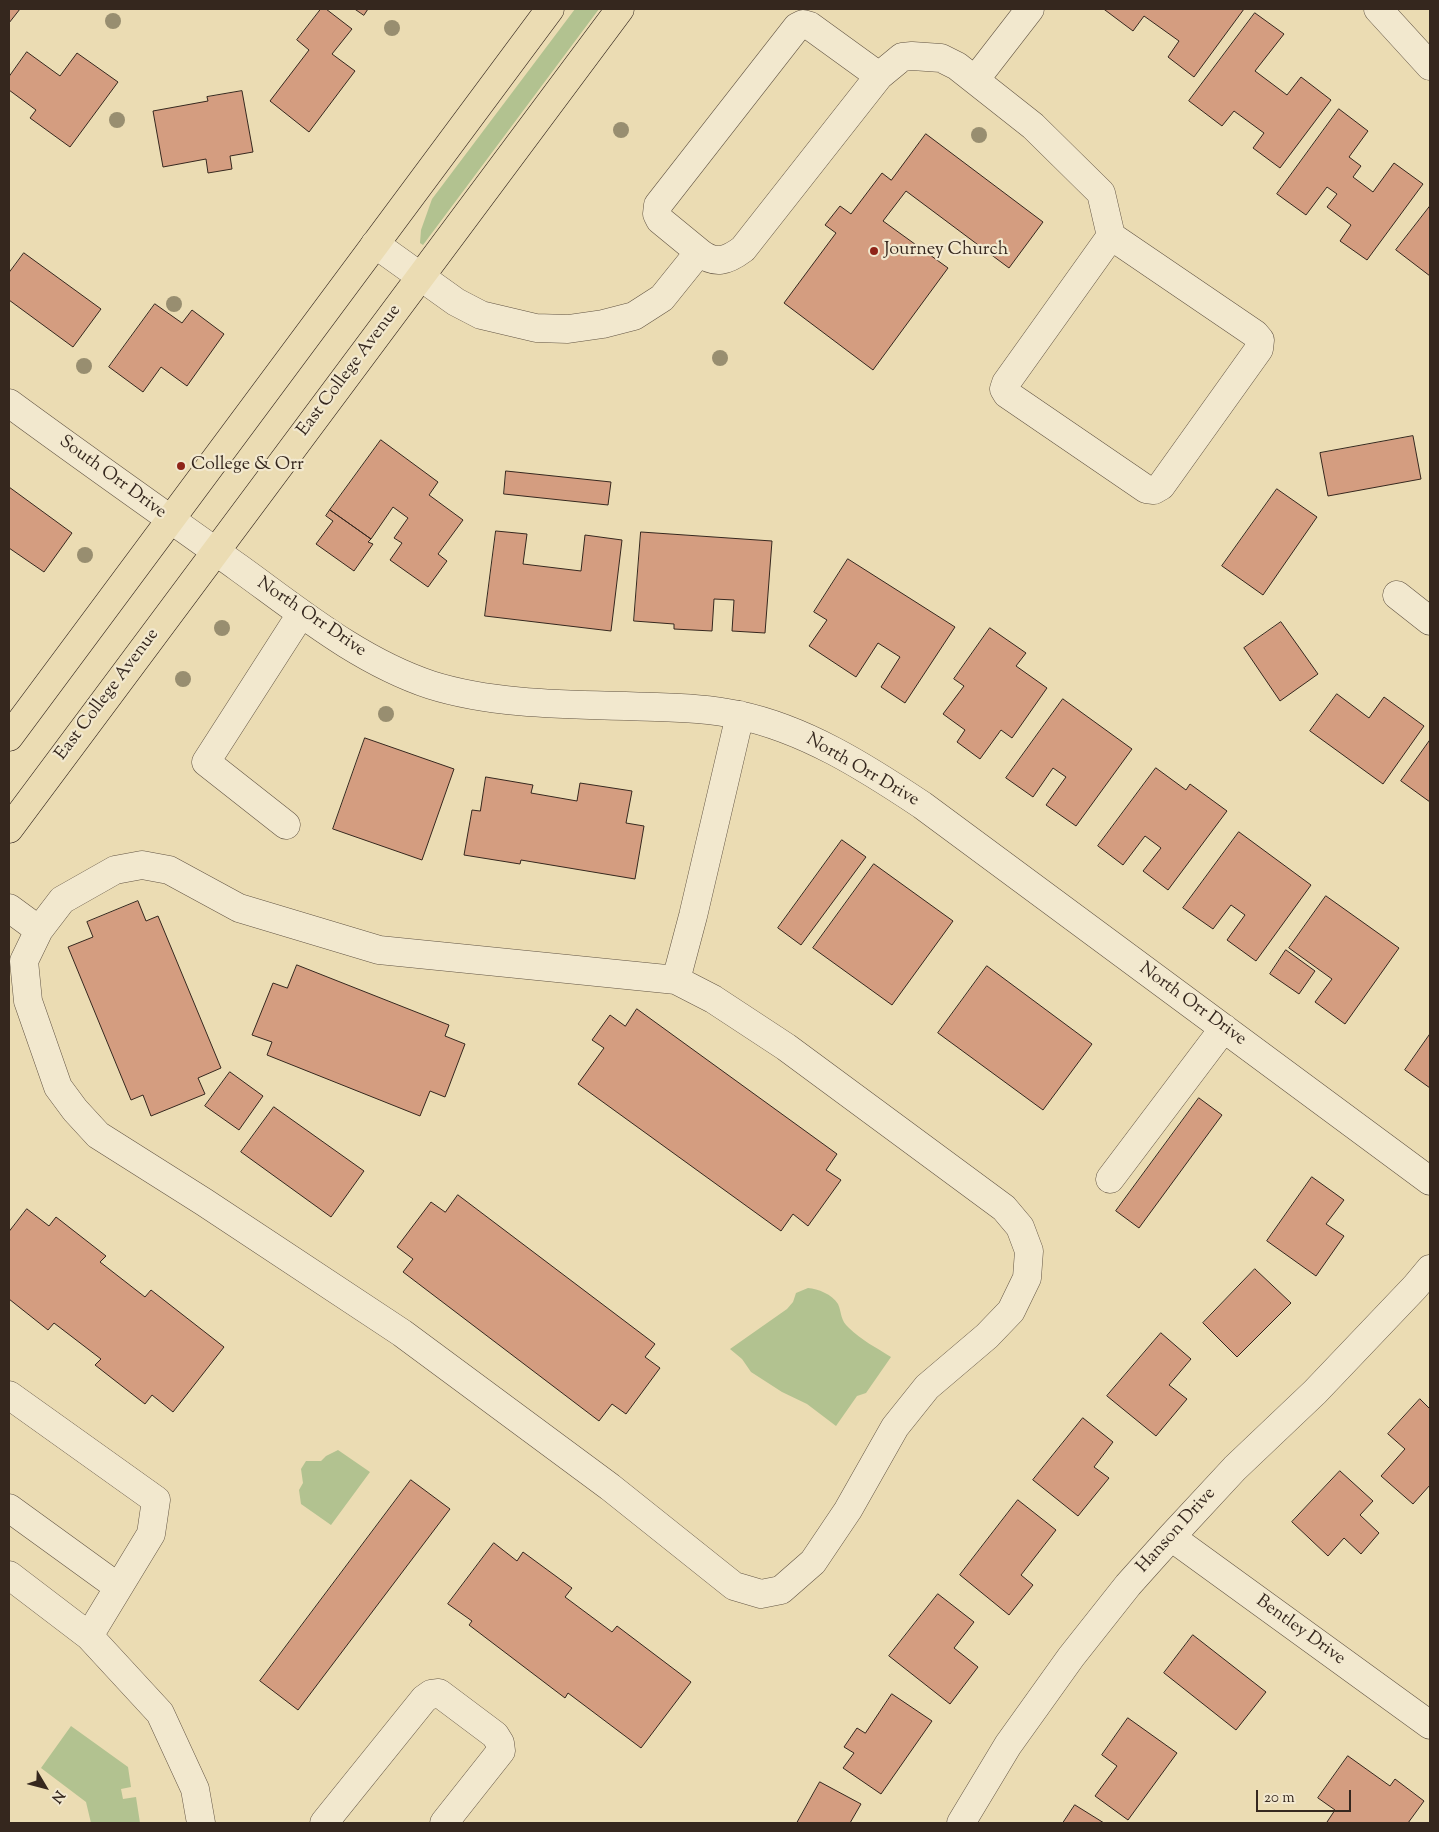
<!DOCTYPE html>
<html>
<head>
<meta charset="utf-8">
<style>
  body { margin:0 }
  #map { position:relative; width:1439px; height:1832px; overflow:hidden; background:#ebdcb3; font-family:"Sorts Mill Goudy",serif }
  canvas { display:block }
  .frame { position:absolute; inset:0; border:10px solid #35271e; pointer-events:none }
  .north { position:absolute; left:20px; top:1762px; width:50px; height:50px; -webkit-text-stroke:4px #f2e8ce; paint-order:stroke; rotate:127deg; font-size:14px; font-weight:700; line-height:20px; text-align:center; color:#35271e }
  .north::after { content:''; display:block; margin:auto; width:18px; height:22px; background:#35271e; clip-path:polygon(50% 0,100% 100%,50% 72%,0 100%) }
  .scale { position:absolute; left:1256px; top:1790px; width:95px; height:22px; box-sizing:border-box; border:2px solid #35271e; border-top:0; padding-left:6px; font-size:15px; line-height:18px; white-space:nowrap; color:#35271e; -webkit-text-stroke:4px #f2e8ce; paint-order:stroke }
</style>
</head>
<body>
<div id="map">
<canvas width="1439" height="1832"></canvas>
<div class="frame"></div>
<div class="north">N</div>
<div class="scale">20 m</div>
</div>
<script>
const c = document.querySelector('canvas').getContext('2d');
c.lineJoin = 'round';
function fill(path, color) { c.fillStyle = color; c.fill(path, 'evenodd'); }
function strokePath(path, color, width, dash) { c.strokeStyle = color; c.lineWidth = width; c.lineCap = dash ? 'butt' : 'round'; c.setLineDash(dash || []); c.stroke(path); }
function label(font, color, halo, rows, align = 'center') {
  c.font = font + ' "Sorts Mill Goudy",serif'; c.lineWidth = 4.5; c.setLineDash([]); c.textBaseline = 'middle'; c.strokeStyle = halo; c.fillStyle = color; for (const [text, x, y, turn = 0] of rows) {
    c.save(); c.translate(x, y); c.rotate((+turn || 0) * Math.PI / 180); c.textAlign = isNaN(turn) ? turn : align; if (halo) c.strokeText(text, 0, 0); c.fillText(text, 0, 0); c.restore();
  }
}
fill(new Path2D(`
  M575,9H599L423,245L420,243L421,230L432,199Z
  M808,1288C818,1289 832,1294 838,1304C842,1313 840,1320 849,1328C861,1340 877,1348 891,1357L866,1393L857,1396L836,1426L807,1404L782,1392L751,1372L742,1359L730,1349L787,1309L793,1302L796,1293Z
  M338,1450L370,1472L331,1525L301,1504L299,1490L303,1483L301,1469L306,1461H321L326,1456Z
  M71,1726L128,1767L131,1787L121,1789L123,1799L136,1797L140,1823H91L86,1802L41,1768Z`), '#b2c290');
const building = new Path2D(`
  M9,9H20L9,23Z
  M321,9H326L352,29L332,54L355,71L309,132L270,101L309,50L297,40Z
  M355,9H368L364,15Z
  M1106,9H1244L1194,77L1168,57L1179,41L1144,16L1133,31L1105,10Z
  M1255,13L1284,34L1255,71L1287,95L1301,77L1331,100L1280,168L1253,148L1264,133L1234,111L1222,126L1189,101Z
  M27,52L60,76L77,53L118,82L70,147L30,118L36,110L9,90V77Z
  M242,91L253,152L230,156L232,169L208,173L206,159L163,167L153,111L208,101L207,97Z
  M1339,109L1368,131L1349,157L1361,166L1353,177L1373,192L1394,163L1423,184L1367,260L1340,241L1351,225L1327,207L1337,194L1327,187L1306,215L1277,194Z
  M926,134L1043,222L1009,268L906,191L883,221L948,268L873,370L784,303L836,233L825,225L840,206L851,214L882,173L891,180Z
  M1430,206V276L1396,250Z
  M24,253L101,309L73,347L9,300V273Z
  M155,304L182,323L192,310L224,334L187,386L161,367L143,392L109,367Z
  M1413,436L1421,479L1328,496L1320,453Z
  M381,440L438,482L429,495L463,520L438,554L447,561L428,587L390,560L402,543L394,538L408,518L393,507L371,539L330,510Z
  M506,471L611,482L608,505L504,494Z
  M9,487L72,533L44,572L9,548Z
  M1277,489L1317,517L1263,595L1222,566Z
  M330,510L371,539L368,542L373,544L354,571L316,544L333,521L326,516Z
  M496,531L527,534L523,564L581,571L585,535L622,540L611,631L485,616Z
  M641,532L772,541L765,633L732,631L734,600L714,599L712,631L674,629V624L634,621Z
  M848,559L955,627L905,703L881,687L900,657L878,643L856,677L809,646L827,620L814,612Z
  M1281,622L1318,674L1280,701L1244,648Z
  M990,628L1026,653L1016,666L1047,688L1012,738L1001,730L980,759L957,742L965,730L943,714L964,686L954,679Z
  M1337,694L1369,718L1384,697L1424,726L1383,784L1310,731Z
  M1063,699L1132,749L1076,826L1046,805L1066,777L1053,768L1033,797L1006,778Z
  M365,738L454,769L422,860L333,829Z
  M1430,740V802L1401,781Z
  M1156,768L1186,790L1190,784L1227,811L1168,890L1143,871L1161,848L1145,836L1123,865L1098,846Z
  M486,777L533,785L531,793L577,801L580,783L632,791L626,823L644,826L635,879L521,860L520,864L464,855L472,810L480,811Z
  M1239,832L1311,885L1256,961L1227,940L1245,915L1231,905L1213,929L1183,908Z
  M842,840L866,857L801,945L778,928Z
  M874,864L953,921L892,1005L813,948Z
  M1326,896L1399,948L1345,1024L1315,1002L1332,979L1289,948Z
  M138,901L146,921L158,916L221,1068L198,1078L205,1094L151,1116L143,1095L131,1100L68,947L93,937L87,922Z
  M1286,950L1315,971L1299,994L1270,974Z
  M297,965L449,1025L445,1036L465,1044L445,1097L430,1091L420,1116L267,1055L272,1042L252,1035L273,983L287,988Z
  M987,966L1092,1044L1043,1110L938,1033Z
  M637,1009L837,1154L826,1170L841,1180L808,1226L793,1214L781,1231L578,1084L604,1048L592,1040L610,1015L625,1026Z
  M1430,1034V1088L1405,1070Z
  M230,1072L263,1096L239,1130L205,1106Z
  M1199,1098L1222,1115L1139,1228L1116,1211Z
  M274,1107L364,1171L331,1217L241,1152Z
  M1312,1177L1344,1200L1326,1224L1344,1236L1316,1276L1267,1241Z
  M458,1195L655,1344L645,1357L660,1368L626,1414L612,1404L599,1421L403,1272L413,1259L397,1247L431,1202L445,1212Z
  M27,1209L49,1226L56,1217L106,1256L100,1262L145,1297L151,1290L224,1347L173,1412L152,1395L145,1404L95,1365L101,1359L54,1323L48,1330L9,1299V1232Z
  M1255,1269L1291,1303L1237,1357L1203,1323Z
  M1161,1333L1191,1359L1169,1385L1187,1399L1156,1436L1107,1396Z
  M1420,1399L1430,1409V1485L1413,1504L1381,1476L1405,1449L1388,1434Z
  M1083,1418L1113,1442L1094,1467L1109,1478L1078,1516L1033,1480Z
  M1340,1471L1373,1501L1360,1515L1379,1533L1361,1554L1344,1538L1328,1556L1292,1522Z
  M411,1480L450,1509L298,1710L260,1681Z
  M1018,1500L1056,1530L1021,1575L1033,1585L1009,1615L960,1575Z
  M494,1543L517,1561L523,1552L572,1588L565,1597L612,1632L617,1626L691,1682L641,1748L568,1693L565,1698L469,1625L472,1621L448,1604Z
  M938,1594L974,1622L954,1648L978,1667L950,1704L889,1656Z
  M1193,1635L1266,1692L1236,1730L1164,1673Z
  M892,1694L932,1721L881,1794L843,1768L854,1753L844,1747L857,1728L865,1733Z
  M1128,1718L1177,1753L1128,1820L1095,1796L1117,1766L1102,1755Z
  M1348,1756L1390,1786L1395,1779L1424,1801L1408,1823H1329L1327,1822L1335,1810L1318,1798Z
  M820,1782L861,1804L850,1823H797Z
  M1075,1805L1104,1823H1063Z`);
fill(building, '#d49d80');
strokePath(building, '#35271e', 1);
const minor = new Path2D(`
  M1378,9L1430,66
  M975,80L1030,9
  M375,244L456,302L481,315L536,328L568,329L603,324L634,316L662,298L699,252L660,220L657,214L658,205L797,27L803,24L810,26L879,76L902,57L912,56L941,58L957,66L1033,126L1101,193L1111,236L1006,383L1004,389L1007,394L1146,489L1154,490L1161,486L1259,349L1260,340L1255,334L1111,236
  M699,252C715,265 727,261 743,249L879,76
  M9,403C85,459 162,513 239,568C300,612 359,661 431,685C501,707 583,704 656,707C683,708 711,709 738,715C805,729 865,767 922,805L1430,1181
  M1397,595L1430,621
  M286,825L206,762L301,614
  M9,908L39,930
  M676,980L379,950L239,908L169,870L142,865L115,870L62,900L39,930L24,961L28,1001L58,1087L75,1110L98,1135L204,1202L402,1333L610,1487L734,1586L761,1594L781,1590L813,1562L848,1510L895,1427L927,1387L987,1336L1011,1311L1027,1278L1029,1251L1020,1227L1004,1208L786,1047L713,999L676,980L693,916L740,715
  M1110,1179L1224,1028
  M9,1395L156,1500L151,1534L89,1636
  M9,1508L118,1587
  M1171,1537L1430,1725
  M9,1575L89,1636L160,1713L195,1789L201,1823
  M324,1823L424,1699L431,1694L439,1693L495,1735L500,1743L501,1751L444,1823
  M961,1823L1008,1745L1071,1657L1128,1585L1171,1537L1235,1468L1315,1392L1415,1287L1430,1269`);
const major = new Path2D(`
  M9,737L550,9
  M9,829L620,9`);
strokePath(minor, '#625443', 29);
strokePath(major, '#35271e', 29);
strokePath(minor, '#f2e8ce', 28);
strokePath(major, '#ebdcb3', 28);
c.fillStyle = '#988e70';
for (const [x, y] of [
  [113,21],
  [392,28],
  [117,120],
  [621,130],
  [979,135],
  [174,304],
  [720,358],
  [84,366],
  [85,555],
  [222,628],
  [183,679],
  [386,714]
]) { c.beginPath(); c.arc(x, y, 8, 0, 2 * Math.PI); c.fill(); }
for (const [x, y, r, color] of [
  [874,251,5,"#8f2418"],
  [181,466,5,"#8f2418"]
]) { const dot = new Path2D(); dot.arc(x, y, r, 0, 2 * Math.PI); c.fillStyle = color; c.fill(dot); strokePath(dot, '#f2e8ce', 2); }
label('18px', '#35271e', '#f2e8ce', [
  ["Journey Church",884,251],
  ["College & Orr",191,466]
], 'left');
label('18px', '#35271e', '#f2e8ce', [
  ["East College Avenue",350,371,-53],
  ["South Orr Drive",112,478,36],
  ["North Orr Drive",311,618,34],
  ["East College Avenue",108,695,-53],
  ["North Orr Drive",862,771,30],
  ["North Orr Drive",1192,1005,36],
  ["Hanson Drive",1177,1531,-48],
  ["Bentley Drive",1300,1631,36]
]);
</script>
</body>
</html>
